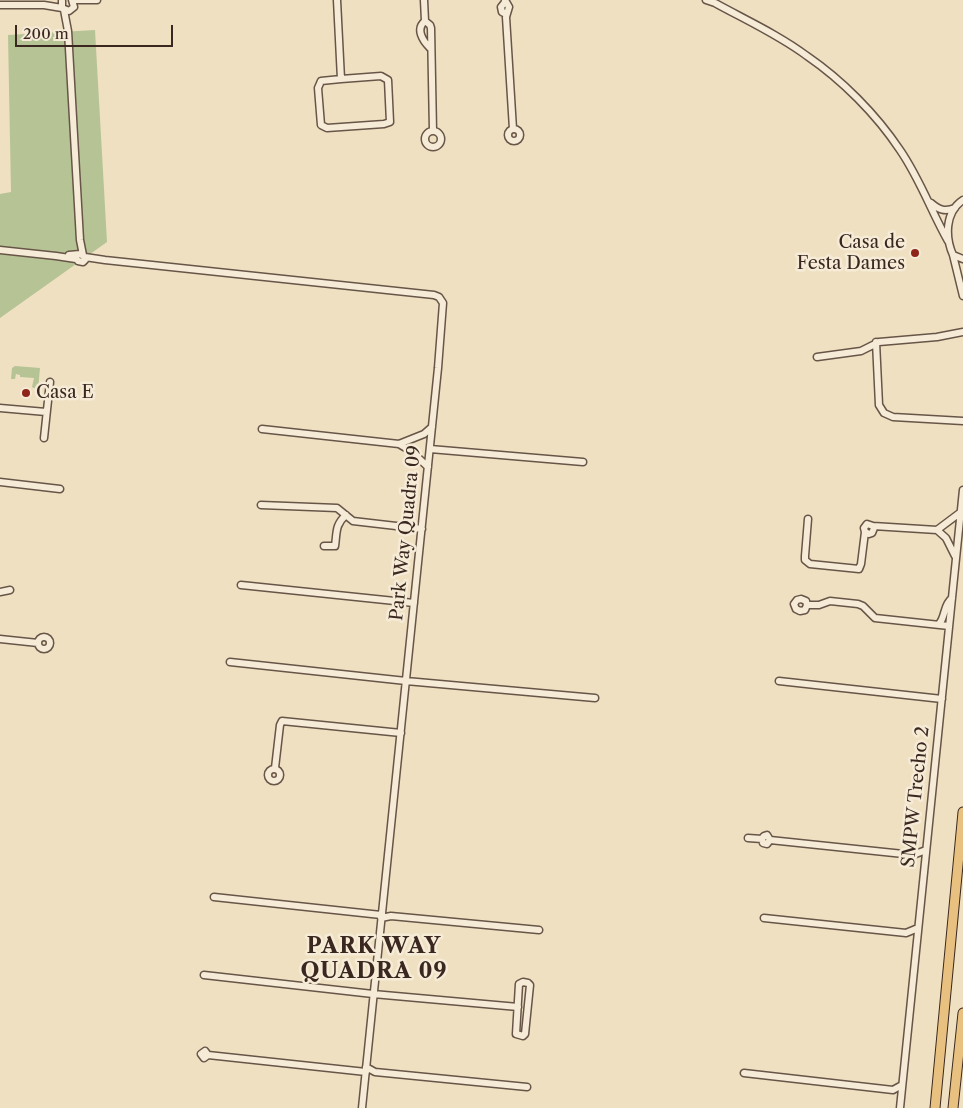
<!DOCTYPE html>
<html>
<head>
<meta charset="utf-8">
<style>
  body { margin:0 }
  #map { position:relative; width:963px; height:1108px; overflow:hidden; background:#efe0c1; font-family:"Libre Caslon Text",serif }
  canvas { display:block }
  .scale { position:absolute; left:15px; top:25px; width:158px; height:22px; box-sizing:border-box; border:2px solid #3a271f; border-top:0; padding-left:6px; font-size:15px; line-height:18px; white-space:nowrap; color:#3a271f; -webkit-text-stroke:4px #f5ebd7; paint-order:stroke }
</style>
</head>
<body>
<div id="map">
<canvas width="963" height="1108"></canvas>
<div class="scale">200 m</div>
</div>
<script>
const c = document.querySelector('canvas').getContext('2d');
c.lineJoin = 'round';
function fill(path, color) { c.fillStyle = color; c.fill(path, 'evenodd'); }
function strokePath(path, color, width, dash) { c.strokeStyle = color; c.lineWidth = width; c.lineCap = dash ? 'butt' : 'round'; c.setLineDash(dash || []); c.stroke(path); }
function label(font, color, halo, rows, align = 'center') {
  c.font = font + ' "Libre Caslon Text",serif'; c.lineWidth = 5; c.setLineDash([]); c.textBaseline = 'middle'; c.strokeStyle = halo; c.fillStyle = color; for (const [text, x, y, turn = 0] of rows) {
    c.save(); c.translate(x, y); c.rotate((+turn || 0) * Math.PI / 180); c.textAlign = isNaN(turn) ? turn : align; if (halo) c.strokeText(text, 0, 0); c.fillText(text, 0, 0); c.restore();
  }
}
fill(new Path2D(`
  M95,30L107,242L0,318V194L11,192L8,35Z
  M15,366L40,368L38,390L32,387L34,378L20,377V375L16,374L15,379H11L12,368Z`), '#b6c395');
const minor = new Path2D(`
  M77,0H97
  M337,0L341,79L321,81L318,88L321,125L327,128L384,124L390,122L388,80L381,76L341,79
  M424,0L425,21L430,25L431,28L433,131
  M505,0L509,7L506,17L513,129
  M706,0L715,3C746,20 779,35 807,56C842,80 876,114 900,150C920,179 931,211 948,241
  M62,1V8L69,11L74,7L72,0
  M505,2L501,7L502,12L506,14
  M0,5H44L62,8
  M64,10L68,31L80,240L83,255
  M425,21C415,29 423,41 430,48
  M508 135a6 6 0 1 1 12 0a6 6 0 1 1-12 0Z
  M425 139a8 8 0 1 1 16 0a8 8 0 1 1-16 0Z
  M963,200C945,212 945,237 953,255L963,259
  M931,203C939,210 945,212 955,208
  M0,250L56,256L76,259
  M69,255L80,254L85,257V260L83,262L78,261L75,256
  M953,255L963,296
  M85,257L105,260L434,295L439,297L443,303L438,368L362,1108
  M876,342L879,405L884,413L893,417L963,421
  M817,357L861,351L879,342L937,337L963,332
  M0,408L46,412
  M262,429L399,444L424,434L432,427
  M44,438L50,382
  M399,444L411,451L428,467
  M430,449L583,462
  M0,482L60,489
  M261,505L337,508L353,521L422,529
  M808,519L805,556V560L810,564L859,569L861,564L865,532L864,528L867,524L873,526L874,528L872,533L869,534L865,532
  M873,526L937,530L946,538L955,556
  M937,530L961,512
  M324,546H335C337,532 335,525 346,515
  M241,585L414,603
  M0,592L10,590
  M807,605L806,601L801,599L797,600L794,604L796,609L800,611L805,610L807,605H819L830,601L858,604L863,606L875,618L949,626
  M939,624C946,616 943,605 952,598
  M38 643a6 6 0 1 1 12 0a6 6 0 1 1-12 0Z
  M0,639L38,643
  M230,662L406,681L595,698
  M779,681L942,699
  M275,768L280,725L282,721L401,733
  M268 775a6 6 0 1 1 12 0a6 6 0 1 1-12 0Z
  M748,838L762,839
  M770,840L767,844L763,843L762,839L764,836L767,835L770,840L913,855L926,850
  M214,897L381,915
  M381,918L391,916L539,930
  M764,918L906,933L918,928
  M204,975L373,994L518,1007
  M523,982L528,983L530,985L525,1034L523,1036L516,1034L519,984Z
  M208,1055L205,1051L201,1054L204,1058L208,1055L366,1072
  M366,1067L375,1072L527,1087
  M744,1073L893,1090L902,1085
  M900,1108L963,490`);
const highway = new Path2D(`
  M935,1108L963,812
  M953,1108L963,1013`);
strokePath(minor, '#675548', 9);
strokePath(highway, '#3a271f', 11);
strokePath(minor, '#f5ebd7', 6);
strokePath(highway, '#e8c080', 9);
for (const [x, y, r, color] of [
  [915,253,5,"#8f2418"],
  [26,393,5,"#8f2418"]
]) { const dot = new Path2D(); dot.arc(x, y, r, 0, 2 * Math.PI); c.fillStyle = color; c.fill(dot); strokePath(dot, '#f5ebd7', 2); }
label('18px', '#3a271f', '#f5ebd7', [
  ["Casa de",905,243],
  ["Festa Dames",905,264],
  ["Casa E",36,393,"left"]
], 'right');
label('18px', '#3a271f', '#f5ebd7', [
  ["Park Way Quadra 09",406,533,-84],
  ["SMPW Trecho 2",916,797,-84]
]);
c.letterSpacing = '1px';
label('bold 22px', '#3a271f', '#f5ebd7', [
  ["PARK WAY",374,947],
  ["QUADRA 09",374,972]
]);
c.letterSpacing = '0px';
</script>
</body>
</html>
